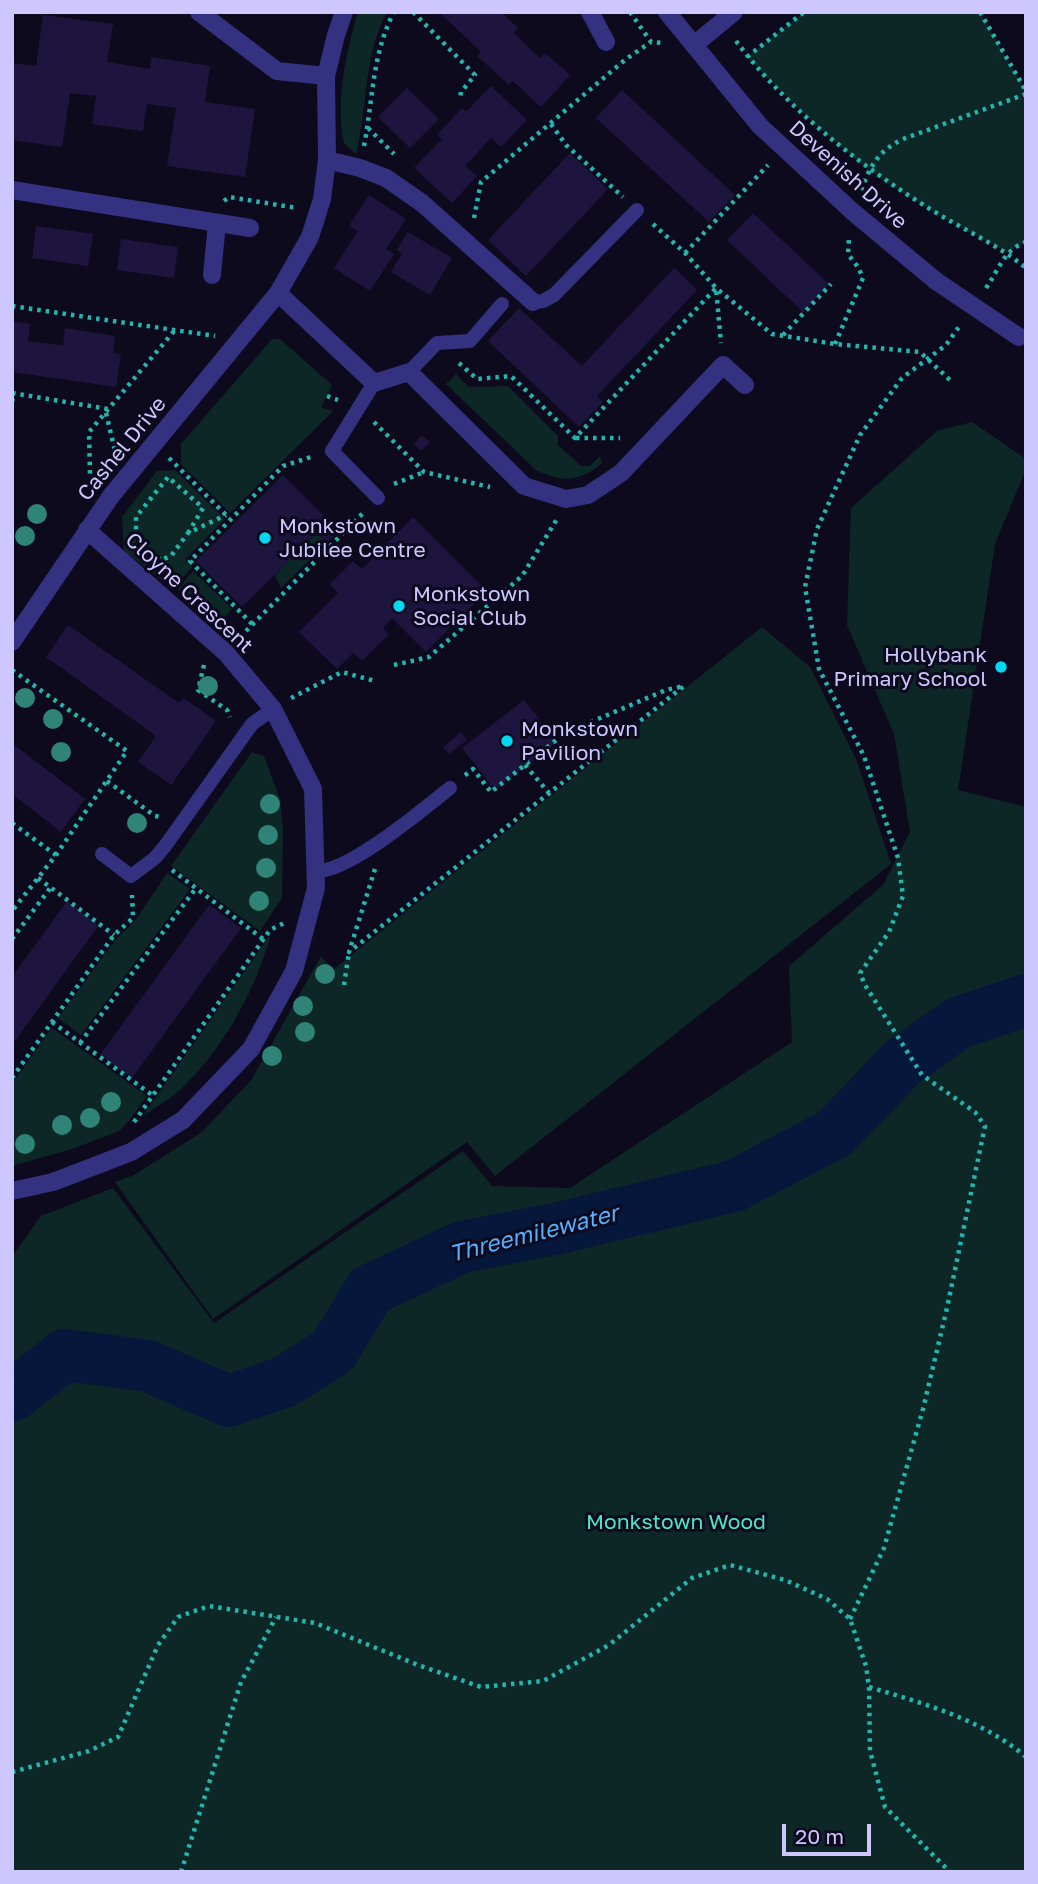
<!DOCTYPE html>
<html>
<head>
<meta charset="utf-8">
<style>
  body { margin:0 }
  #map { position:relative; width:1038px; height:1884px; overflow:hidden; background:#0d0a1d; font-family:"Golos Text",sans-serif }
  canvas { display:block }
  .frame { position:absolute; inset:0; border:14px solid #cdc6ff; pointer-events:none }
  .scale { position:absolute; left:782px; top:1824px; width:89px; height:32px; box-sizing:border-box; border:4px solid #cdc6ff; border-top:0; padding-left:9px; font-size:21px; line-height:24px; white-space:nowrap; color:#cdc6ff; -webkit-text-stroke:5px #0d0a1d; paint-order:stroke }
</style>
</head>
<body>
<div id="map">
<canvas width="1038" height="1884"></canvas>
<div class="frame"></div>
<div class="scale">20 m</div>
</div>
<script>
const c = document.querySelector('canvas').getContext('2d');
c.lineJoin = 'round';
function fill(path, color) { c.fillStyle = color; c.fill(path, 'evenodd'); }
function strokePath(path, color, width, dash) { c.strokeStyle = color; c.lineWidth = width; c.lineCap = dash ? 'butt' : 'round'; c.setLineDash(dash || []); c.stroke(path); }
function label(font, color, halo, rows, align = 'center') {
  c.font = font + ' "Golos Text",sans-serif'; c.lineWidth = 6; c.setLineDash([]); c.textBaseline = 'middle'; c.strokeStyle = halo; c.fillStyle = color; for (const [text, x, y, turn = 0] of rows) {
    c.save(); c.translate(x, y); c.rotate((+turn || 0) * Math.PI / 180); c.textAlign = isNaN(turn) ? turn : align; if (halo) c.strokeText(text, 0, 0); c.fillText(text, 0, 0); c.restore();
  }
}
fill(new Path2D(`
  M358,12H387C363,55 368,108 356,154L344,143C335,102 346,52 358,12Z
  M804,12H980L1026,91V242L1007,252C960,227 912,202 869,170C825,136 786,97 747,57Z
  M272,339H280L332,385L321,407L333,411L230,513L181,464V444Z
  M456,374L469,387L508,386L558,436V445L581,466H590L600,456L602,463C579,482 563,483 536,470L446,384Z
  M972,422L1026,459V469L995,544L958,790L1026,807V1872H12V1257L41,1216L113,1188L214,1323L463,1151L492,1186L570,1188L792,1042L789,966L883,885L910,832L894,734L847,625L851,508L937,431Z
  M175,470L225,519L185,560L192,567L173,589L124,551L122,517L157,471Z
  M317,533L327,543L281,588L275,575Z
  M193,571L232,609L225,617L238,630L231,636L178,589Z
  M762,627L810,667L856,759L891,864L495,1176L467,1142L213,1319L115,1182L134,1175L202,1132L252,1079L321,956L333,970Z
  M252,752L264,756L280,799L283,831L282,898L260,931L171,866Z
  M167,873L190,889L81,1035L58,1018L117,938L135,921Z
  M271,934C255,992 222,1051 178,1092C167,1101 154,1108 142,1117Z
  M52,1028L147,1096L128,1122L119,1131L75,1148L12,1166V1084Z`), '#0d2727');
strokePath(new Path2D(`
  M12,1396L65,1355L148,1366L229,1401L284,1382L333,1351L370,1290L462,1247L555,1229L734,1186L835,1133L902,1063L958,1023L1026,1000`), '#05183b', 52);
fill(new Path2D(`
  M439,12H501L518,28L514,33L540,58L545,53L570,75L541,107L513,81L509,85L477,56L481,52Z
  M43,15L113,24L107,62L150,69L151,57L210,66L205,102L255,109L245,177L167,166L176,108L147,104L143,131L92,124L96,96L70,93L62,147L12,140V63L36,66Z
  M491,86L527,120L501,147L491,138L465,166L477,176L452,203L414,168L442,139L437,135L462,108L466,112Z
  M407,88L439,119L410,148L378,117Z
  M622,90L735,195L709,222L596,118Z
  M570,153L608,189L526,276L488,240Z
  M369,195L406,219L386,249L394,254L370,291L334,268L358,231L349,226Z
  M753,213L829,284L803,312L727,240Z
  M36,226L93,234L88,266L32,258Z
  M408,232L452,258L430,295L391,272L402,253L397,250Z
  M121,239L178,247L174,278L117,270Z
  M674,268L697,290L597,396L603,402L579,427L488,341L519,308L582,366Z
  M12,321L30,324L28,341L59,345L63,346L65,328L115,336L113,353L121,354L116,387L12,372Z
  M422,435L430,442L421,451L414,444Z
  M283,475L339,531L327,543L317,533L242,607L196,561Z
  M413,517L487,591L426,652L392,618L383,628L389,634L362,661L353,653L337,669L299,632L338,593L330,584L353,561L362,569Z
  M68,625L179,703L183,698L216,721L171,785L138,762L156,736L46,657Z
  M524,700L557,742L495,790L462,748Z
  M461,732L467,740L449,754L443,747Z
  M12,743L85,799L61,832L12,794Z
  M67,901L99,925L12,1045V977Z
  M209,905L241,928L132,1078L100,1055Z`), '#1e153f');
strokePath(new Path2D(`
  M413,12L475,75L461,92L460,100
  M630,12L651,42L662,43
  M980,12L1026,91
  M736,41C787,109 858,164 930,209C962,229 997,244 1026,268
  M747,57L804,12
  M551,124L566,145L623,197
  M368,128L394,154
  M364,146C373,100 372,54 394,12
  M861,190C871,165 878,151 903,139L1026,94
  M224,201L229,197L297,208
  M474,218L481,182L626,59L651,42
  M653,224L685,253L716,288L721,343
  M685,253L768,165
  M986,288C999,270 1003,250 1026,242
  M12,306L215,336
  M783,335L831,284
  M835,344L863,278L858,267L848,254L849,239
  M459,363L477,379L511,376L575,438L716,288L772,334L835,344L920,352L951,381
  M12,393L108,409
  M327,396L338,400
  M12,402L14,393
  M106,413L115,451L118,455
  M374,422L424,472L490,487
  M576,438H620
  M169,458L227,516
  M95,480L90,475L89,432L175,330
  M394,484L424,472
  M142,545L136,531V517L168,477L203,508L188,533
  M157,557L161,560L171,556L188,533L226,515
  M252,624L190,561L283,466L314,456
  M240,637L365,511
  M204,665L198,690L227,710L230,717
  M394,665L429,657L522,576L557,519
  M12,670L127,751L56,855L12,911
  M291,698L342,672L375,681
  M525,765L549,793
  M107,781L155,816L161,817
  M12,823L56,855
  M375,869L349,952L684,686L666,690L565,733L491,792L473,769L464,776
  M172,870L263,939
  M38,878L114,935
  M12,939L51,887
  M344,985L349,952
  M52,1022L152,1095
  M80,1043L196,888
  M12,1078L114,935L133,918L132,895
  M134,1122L270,930L284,923
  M850,1619L884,1548L923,1409L947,1308L985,1126L975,1112L922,1075L865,985L860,973L889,932L903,896L898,858L864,756L819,669L805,587L817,529L860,435L902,378L946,345L961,324
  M869,1687C925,1704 981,1719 1026,1757
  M12,1772L89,1751L118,1737L158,1645L178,1617L209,1606L315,1623L418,1665L481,1687L543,1681L609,1645L692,1578L730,1565L785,1580L827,1599L850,1619L866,1666L869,1687L870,1751L885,1807L950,1872
  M181,1872L241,1682L276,1617`), '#23b6ae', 4.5, [3.5, 5]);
strokePath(new Path2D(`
  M533,302L543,301L554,295L637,210
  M409,372L437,343L470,341L502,304
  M374,383L332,451L378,498
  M102,854L131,876L155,858L165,846L252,724L273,709
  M315,871C347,874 423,809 450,788`), '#343180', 14);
strokePath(new Path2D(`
  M199,12L277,71L326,76
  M590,12L606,42
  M667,12L760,126L853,212L936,281
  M694,45L734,12
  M327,160L360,168L386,178L422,203L533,302
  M12,190L250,228
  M212,275L217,223
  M278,293L374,383L409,372L524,486L566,499L588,495L621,473L723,365L745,385
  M12,642L111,496L278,293L310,237L322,199L327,160L326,76L336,35L344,12
  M12,1191L53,1182L131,1152L183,1120L251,1049L294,971L316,888L313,789L273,709L226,653L87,530`), '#343180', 18);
strokePath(new Path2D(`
  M936,281L1019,337`), '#343180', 18);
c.fillStyle = '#2f8477';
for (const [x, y] of [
  [37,514],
  [25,536],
  [208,686],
  [25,698],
  [53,719],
  [61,752],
  [270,804],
  [137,823],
  [268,835],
  [266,868],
  [259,901],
  [325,974],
  [303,1006],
  [305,1032],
  [272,1056],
  [111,1102],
  [90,1118],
  [62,1125],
  [25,1144]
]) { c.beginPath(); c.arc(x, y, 10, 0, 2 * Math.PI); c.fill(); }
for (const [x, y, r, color] of [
  [265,538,7,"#00d7f1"],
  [399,606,7,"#00d7f1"],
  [1001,667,7,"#00d7f1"],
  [507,741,7,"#00d7f1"]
]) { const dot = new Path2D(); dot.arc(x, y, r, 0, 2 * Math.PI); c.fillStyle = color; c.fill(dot); strokePath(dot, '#0d0a1d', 2.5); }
label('21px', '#cdc6ff', '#0d0a1d', [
  ["Devenish Drive",848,175,42],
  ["Cashel Drive",122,449,-51],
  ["Cloyne Crescent",189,593,43]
]);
label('21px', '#cdc6ff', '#0d0a1d', [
  ["Monkstown",279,526],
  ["Jubilee Centre",279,550],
  ["Monkstown",413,594],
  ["Social Club",413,618],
  ["Hollybank",987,655,"right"],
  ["Primary School",987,679,"right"],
  ["Monkstown",521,729],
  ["Pavilion",521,753]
], 'left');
label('21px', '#4ae7c1', '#0d0a1d', [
  ["Monkstown Wood",676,1522]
]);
label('italic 23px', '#54afff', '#0d0a1d', [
  ["Threemilewater",534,1234,-14]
]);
</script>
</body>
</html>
